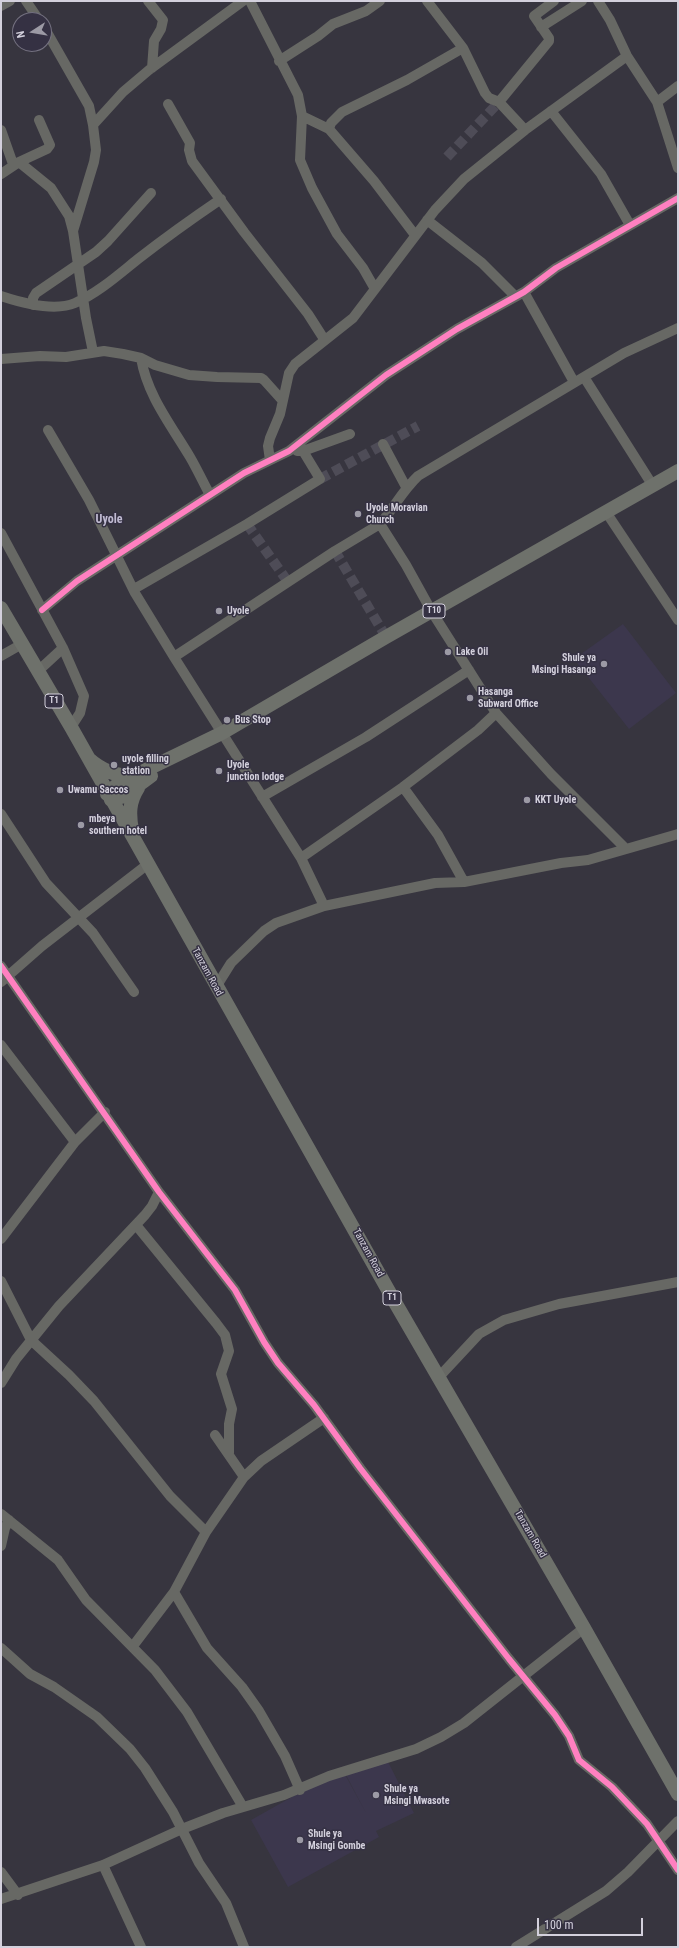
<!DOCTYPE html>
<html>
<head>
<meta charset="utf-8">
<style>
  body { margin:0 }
  #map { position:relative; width:679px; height:1948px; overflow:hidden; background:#37353f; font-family:"Roboto Condensed",sans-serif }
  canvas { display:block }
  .frame { position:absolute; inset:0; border:2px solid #d3d0dc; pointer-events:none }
  .north { position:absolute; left:12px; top:12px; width:40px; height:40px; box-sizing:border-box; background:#353143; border:1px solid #747180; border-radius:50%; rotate:258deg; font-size:11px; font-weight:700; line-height:16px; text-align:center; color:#d3d0dc }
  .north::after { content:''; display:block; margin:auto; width:14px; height:18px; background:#9c9aa5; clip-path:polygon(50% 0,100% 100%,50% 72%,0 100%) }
  .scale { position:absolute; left:537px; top:1918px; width:106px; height:18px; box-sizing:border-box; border:2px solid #d3d0dc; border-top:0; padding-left:5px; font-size:12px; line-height:14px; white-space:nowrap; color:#d3d0dc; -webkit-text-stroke:3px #353143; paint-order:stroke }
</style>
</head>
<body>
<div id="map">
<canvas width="679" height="1948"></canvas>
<div class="frame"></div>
<div class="north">N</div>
<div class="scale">100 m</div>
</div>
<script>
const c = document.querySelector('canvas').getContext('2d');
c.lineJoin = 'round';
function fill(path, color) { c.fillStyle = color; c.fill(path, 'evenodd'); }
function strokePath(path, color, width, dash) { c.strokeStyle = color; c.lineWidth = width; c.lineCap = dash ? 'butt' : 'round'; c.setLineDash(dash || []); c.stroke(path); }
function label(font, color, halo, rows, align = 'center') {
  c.font = font + ' "Roboto Condensed",sans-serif'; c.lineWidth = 3; c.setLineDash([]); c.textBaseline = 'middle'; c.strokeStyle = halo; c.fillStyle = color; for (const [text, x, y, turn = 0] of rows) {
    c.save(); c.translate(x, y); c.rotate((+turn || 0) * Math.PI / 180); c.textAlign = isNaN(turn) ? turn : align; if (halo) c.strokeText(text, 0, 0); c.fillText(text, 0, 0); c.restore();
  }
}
fill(new Path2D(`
  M623,624L676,693L629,729L574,659Z
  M386,1758L414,1813L376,1831L379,1837L288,1887L251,1820L342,1769L366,1813L346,1775Z`), '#3c374d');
strokePath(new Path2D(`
  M447,157L499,102
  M320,479L418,426
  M247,524L288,582
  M335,551L386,637`), '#4e4c57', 10, [10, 5]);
strokePath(new Path2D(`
  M26,1L39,20
  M148,1L163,20L161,29L154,41L152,68
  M250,1L298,95L302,116L300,160L312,188L337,234L363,268L375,289
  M427,1L463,48L485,93L489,98L499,102L525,130
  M598,1L610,20L627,56L657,102L678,168
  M1,6L10,1
  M44,27L89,106L93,125
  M541,27L582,1
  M279,61L318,36L333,24L366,11L380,1
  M499,102L549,41V38L534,16L554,1
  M657,102L678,86
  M168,104L190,143L189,150L192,161L244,232L308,314L324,339
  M551,111L601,174L630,225
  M302,116L329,129L374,181L415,235
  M329,129L331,123L342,112L407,80L463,48
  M1,130L13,164
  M19,162L47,149L50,145L39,120
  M1,174L19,162L51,188L69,216L73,231L86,318L93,352
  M427,220L482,263L515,296
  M73,231L94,162L96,150L93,125L123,92L149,70L243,1
  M524,292L574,382
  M1,296C22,303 54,312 75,303C98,293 118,275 138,259C165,238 193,218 221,199
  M33,305V298L36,293L96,252L108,241L151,193
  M141,358C147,395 171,425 190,457C197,469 203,482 210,495
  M1,359L40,356L66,357L104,351L123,354L141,358L155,365L189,375L217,377L261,378L264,380L282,400
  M584,377L653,486
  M48,430L89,500L135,593L174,657L301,858L324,906
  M383,444L406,487
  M297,451H303L350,434
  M270,460L268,446L270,438L280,414L289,373L295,364L353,318L435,210L464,179L525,130L627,56
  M606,512L678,620
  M380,524C393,509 403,490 418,476L624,353L678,328
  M1,533L63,648L84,696L80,713L71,727
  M134,589L247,524L320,479L303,451
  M42,610L77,581L210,495L244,473L289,451L386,375L457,329L524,292L556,268L678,198
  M1,656L22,644
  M174,657L335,551L380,524L406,565L432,612L496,713L551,774L625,848
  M37,672L63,648
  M403,787L438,835L464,882
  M262,797L366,737L469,670
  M1,814L46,883L93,933L134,992
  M301,858L403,787L478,730L496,713
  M1,966L159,1192L235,1290L264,1342L278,1363L314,1405L360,1468L509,1659L555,1715L569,1736L579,1760L612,1787L647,1824L678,1870
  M1,982L42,946L148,864
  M216,987L231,963L264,931L276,923L324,906L435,883L464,882L561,863L588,860L678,834
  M1,1045L75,1142
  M136,1225L216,1323L225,1335L229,1351L221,1374L232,1409L229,1424V1453
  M1,1239L75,1142L105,1112
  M1,1281L31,1340L69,1375L94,1401L170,1496L206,1532
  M438,1378L479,1334L504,1320L559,1304L678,1282
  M1,1383L16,1359L59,1306L145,1215L152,1206L159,1192
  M215,1435L244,1477
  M1,1514L58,1560L86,1600L155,1670L187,1712L243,1807
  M1,1546L5,1528L9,1520
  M174,1592L207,1648L242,1687L259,1711L285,1756L300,1790
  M133,1646L174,1592L206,1532L244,1477L261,1461L324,1418
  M1,1648L30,1674L54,1687L97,1717L130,1749L145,1768L173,1812L199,1863L226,1903L244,1947
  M103,1865L141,1947
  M1,1872L18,1895
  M1,1899L103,1865L182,1829L223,1813L284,1795L329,1776L416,1749L441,1737L464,1723L584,1628
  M516,1947L606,1891L628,1872L678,1821`), '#676864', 10);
strokePath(new Path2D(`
  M1,608L71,727L396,1304L584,1628L678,1794
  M89,759C101,770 118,776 134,777
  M107,794L119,783L222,733L386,637L678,471
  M111,800L124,796L151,776
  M132,830C129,814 129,802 138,788`), '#6e716b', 14);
strokePath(new Path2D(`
  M42,610L77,581L210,495L244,473L289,451L386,375L457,329L524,292L556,268L678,198
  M1,966L159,1192L235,1290L264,1342L278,1363L314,1405L360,1468L509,1659L555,1715L569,1736L579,1760L612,1787L647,1824L678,1870`), '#ff80c0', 6);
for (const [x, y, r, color] of [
  [358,514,4,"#9c9aa5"],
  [219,611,4,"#9c9aa5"],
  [448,652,4,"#9c9aa5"],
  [604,664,4,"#9c9aa5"],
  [470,698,4,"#9c9aa5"],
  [227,720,4,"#9c9aa5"],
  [114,765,4,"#9c9aa5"],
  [219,771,4,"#9c9aa5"],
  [60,790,4,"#9c9aa5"],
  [527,800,4,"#9c9aa5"],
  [81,825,4,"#9c9aa5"],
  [376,1795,4,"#9c9aa5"],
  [300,1840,4,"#9c9aa5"]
]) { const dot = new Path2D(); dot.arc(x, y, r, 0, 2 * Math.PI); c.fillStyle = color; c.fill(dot); strokePath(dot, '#353143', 1.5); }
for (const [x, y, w] of [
  [434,611,22],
  [54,701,18],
  [392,1298,18]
]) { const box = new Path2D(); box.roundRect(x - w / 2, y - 7, w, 14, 3); c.fillStyle = '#353143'; c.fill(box); strokePath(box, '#d3d0dc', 1); }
label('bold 9px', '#d3d0dc', null, [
  ["T10",434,611],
  ["T1",54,701],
  ["T1",392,1298]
]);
label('bold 10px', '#d3d0dc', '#353143', [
  ["Uyole Moravian",366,508],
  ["Church",366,520],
  ["Uyole",227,611],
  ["Lake Oil",456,652],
  ["Shule ya",596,658,"right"],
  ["Msingi Hasanga",596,670,"right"],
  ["Hasanga",478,692],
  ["Subward Office",478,704],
  ["Bus Stop",235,720],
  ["uyole filling",122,759],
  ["station",122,771],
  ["Uyole",227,765],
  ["junction lodge",227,777],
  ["Uwamu Saccos",68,790],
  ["KKT Uyole",535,800],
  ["mbeya",89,819],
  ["southern hotel",89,831],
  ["Shule ya",384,1789],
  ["Msingi Mwasote",384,1801],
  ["Shule ya",308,1834],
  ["Msingi Gombe",308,1846]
], 'left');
label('10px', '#d3d0dc', '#353143', [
  ["Tanzam Road",207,972,61],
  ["Tanzam Road",368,1253,61],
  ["Tanzam Road",530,1534,60]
]);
label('bold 12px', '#c0bbd2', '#353143', [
  ["Uyole",109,520]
]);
</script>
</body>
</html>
